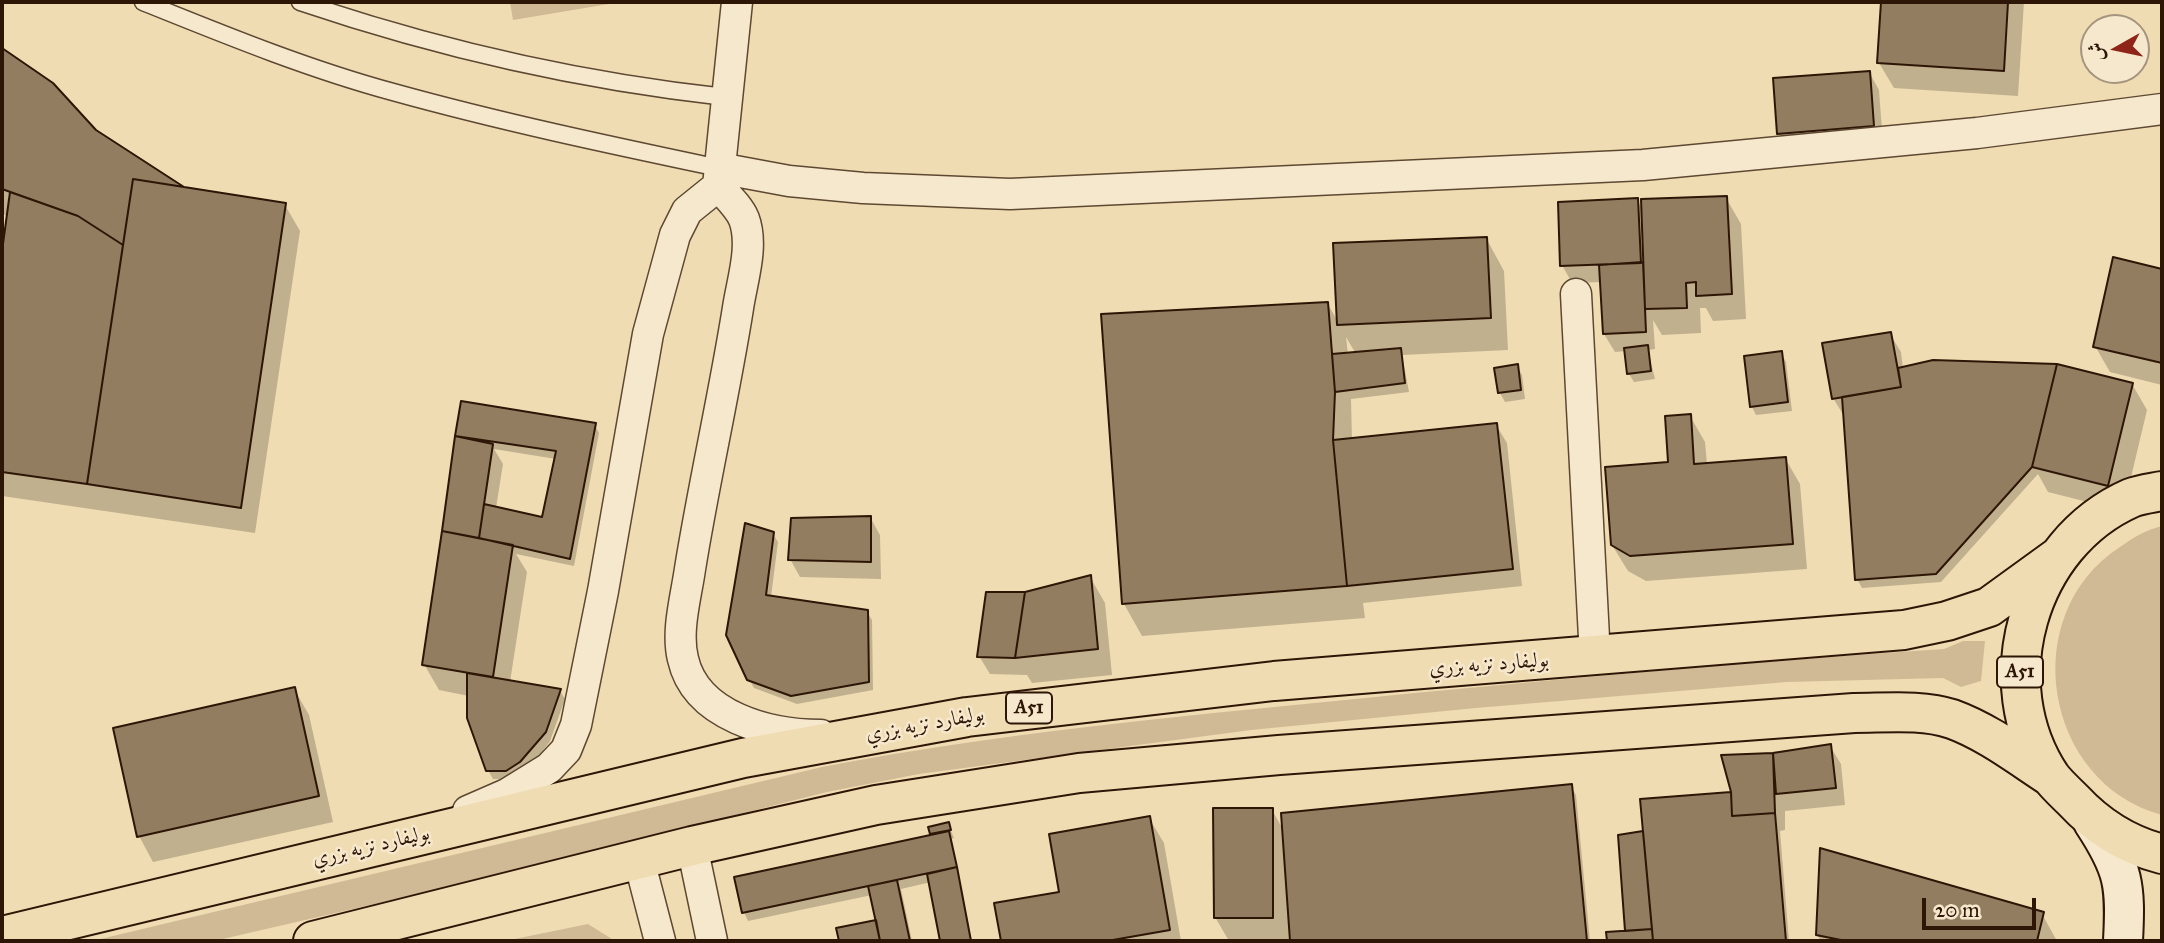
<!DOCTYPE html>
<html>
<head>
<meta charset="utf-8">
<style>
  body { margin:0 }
  #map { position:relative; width:2164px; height:943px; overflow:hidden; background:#f0dcb2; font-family:"IM FELL Great Primer",Amiri,serif }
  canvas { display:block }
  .frame { position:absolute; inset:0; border:4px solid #2e1607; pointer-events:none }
  .north { position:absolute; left:2080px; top:14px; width:70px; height:70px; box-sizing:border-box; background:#f5e8cd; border:2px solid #a5947e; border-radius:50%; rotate:261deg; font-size:19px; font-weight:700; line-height:28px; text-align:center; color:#2e1607 }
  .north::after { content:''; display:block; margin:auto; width:24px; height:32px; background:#8f2418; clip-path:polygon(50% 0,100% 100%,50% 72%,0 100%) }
  .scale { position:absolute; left:1922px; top:898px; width:114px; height:32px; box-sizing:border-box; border:4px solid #2e1607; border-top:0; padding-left:9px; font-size:21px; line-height:24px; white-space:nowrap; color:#2e1607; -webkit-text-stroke:5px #f5e8cd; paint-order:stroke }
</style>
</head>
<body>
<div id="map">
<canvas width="2164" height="943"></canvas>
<div class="frame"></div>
<div class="north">ش</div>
<div class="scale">20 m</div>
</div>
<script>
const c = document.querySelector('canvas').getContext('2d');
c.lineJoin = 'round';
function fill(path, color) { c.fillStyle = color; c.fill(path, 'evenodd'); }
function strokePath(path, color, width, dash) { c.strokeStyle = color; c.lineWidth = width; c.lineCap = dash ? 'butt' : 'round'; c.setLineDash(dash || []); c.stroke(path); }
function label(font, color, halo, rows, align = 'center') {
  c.font = font + ' "IM FELL Great Primer",Amiri,serif'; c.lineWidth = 5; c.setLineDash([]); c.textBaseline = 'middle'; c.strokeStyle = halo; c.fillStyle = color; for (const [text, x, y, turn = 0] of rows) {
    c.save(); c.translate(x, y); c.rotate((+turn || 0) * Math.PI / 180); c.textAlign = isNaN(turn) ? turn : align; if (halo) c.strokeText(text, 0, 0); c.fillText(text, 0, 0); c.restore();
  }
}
fill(new Path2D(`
  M510,2H621L513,20Z
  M2162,526V815C2043,783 2016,614 2120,547C2134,537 2146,530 2162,526Z
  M1963,641H1985L1981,681L1961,687L1943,678L1787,682L1476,708L1251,730L919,774L827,792L483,879L214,941H92L822,767C994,734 1170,717 1345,700C1545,680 1744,662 1944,649Z
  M588,924L615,941H505Z`), '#cfba95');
fill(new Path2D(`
  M1883,2H2024L2018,96L1894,88L1879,63Z
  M2,50L52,85L95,131L183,189L285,205L300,231L255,533L2,496V264L8,217L2,213Z
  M1869,72L1879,90L1883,144L1789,151L1779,133Z
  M1726,198L1741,224L1746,319L1713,321L1706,308H1700L1701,333L1662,335L1653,320L1655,349L1648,350L1655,379L1634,382L1629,374L1626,351L1615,352L1604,334L1601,282L1572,283L1562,265L1637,200L1643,210Z
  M1486,238L1504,271L1508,350L1402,355L1409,392L1351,399L1352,440L1496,425L1507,443L1522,586L1363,603L1365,618L1142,636L1124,604L1327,303L1339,323ZM1346,337L1356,354L1348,355Z
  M2115,259L2162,270V385L2110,372L2095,346Z
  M1890,334L1901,352L1903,369L2132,384L2147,410L2123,511L2048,492L2038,474L1941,582L1862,588L1857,579L1844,416L1833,398Z
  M1781,353L1786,362L1792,411L1756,415L1752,407L1746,358Z
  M1517,366L1522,375L1525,399L1505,402L1500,393L1496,369Z
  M1690,416L1705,442L1707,464L1785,458L1800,484L1807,569L1646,581L1628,571L1612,545L1670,464Z
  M594,424L599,433L574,566L516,554L527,572L510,682L560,691L565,699L550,741L538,757L511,779H493L488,770L469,696L439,690L424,664L458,436ZM494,449L556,459L544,519L496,508L503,464Z
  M870,517L880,535L881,579L800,577L790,559Z
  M773,534L778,542L771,597L867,612L872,620L873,690L797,704L754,688L749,679Z
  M1090,577L1105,603L1112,675L1032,683L1027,675L990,674L979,656L1025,594Z
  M294,689L309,715L333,822L153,862L139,836Z
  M1830,746L1841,764L1845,805L1785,811V830L1780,831L1789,941H1609L1608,934L1627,933L1645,833L1733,794L1723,757Z
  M1571,786L1576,795L1590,941H1229L1215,917L1272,810L1284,831Z
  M1149,818L1164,843L1181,941H1002L996,904L1061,893Z
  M948,824L954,838L951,839L972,941H941L931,882L901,889L912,941H840L838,930L878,922L872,895L748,921L744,912L932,837L930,828Z
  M2042,914L2057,941H1821L1817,935Z`), '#0003');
const building = new Path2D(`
  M1881,2H2008L2004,71L1877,63Z
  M2,48L53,83L96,130L184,187L133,179L123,245L78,216L2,189Z
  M1870,71L1874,126L1777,134L1773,78Z
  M133,179L286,203L241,508L87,484Z
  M10,192L78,216L123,245L87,484L2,472V251Z
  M1727,196L1732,294L1696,296V282L1686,283L1687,308L1645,309L1641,199Z
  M1638,198L1641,263L1560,266L1558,202Z
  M1487,237L1491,318L1337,325L1333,243Z
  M2113,257L2162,269V363L2093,347Z
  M1643,262L1646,332L1603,334L1599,265Z
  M1328,302L1335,392L1333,440L1347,586L1122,604L1101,314Z
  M1891,332L1901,387L1832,399L1822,343Z
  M1648,345L1651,371L1627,374L1624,348Z
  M1401,348L1405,383L1335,392L1332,354Z
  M1782,351L1788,402L1750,407L1744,356Z
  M1933,360L2057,364L2032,467L1936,574L1855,580L1842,397L1901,387L1898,368Z
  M1518,364L1521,390L1498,393L1494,368Z
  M2057,364L2133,383L2108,486L2032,467Z
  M461,401L596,423L570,559L479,538L484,504L542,517L556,451L455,436Z
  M1691,414L1694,464L1786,457L1793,544L1630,556L1611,545L1605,467L1668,462L1665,416Z
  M1497,423L1513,569L1347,586L1333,440Z
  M455,436L493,444L479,538L442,531Z
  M871,516V562L788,560L791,518Z
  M745,523L774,532L766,595L868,610L869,682L791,696L747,680L726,635Z
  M442,531L513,545L493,677L422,665Z
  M1091,575L1098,649L1015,658L1025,592Z
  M986,592H1025L1015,658L977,657Z
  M467,673L561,689L546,732L520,762L506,771H486L467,718Z
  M295,687L319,796L137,837L113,728Z
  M1831,744L1836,788L1776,794L1773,753Z
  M1773,753L1775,813L1732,816L1731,792L1721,755Z
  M1572,784L1587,941H1290L1281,813Z
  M1731,792L1732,816L1775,813L1786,941H1653L1640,799Z
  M1213,808H1273V918H1214Z
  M1150,816L1170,930L1107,941H1001L994,903L1059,892L1049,834Z
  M949,822L951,830L930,834L928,827Z
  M949,831L957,867L742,913L734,877Z
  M1643,831L1652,929L1625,931L1618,835Z
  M1820,848L2044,912L2037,941H1846L1816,935Z
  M957,867L971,941H940L927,874Z
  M897,880L910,941H880L868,886Z
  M876,920L880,941H839L836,928Z
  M1652,929L1653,941H1607L1606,932Z`);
fill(building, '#937d60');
strokePath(building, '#2e1607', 2);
const service = new Path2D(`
  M143,2C225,35 308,69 393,92C501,122 610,145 719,168
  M300,2C439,49 579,81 725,97`);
const minor = new Path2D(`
  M737,2L718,186C727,196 739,207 744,219C754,246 742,281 738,308C724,396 704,482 690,569C686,597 676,631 683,659C696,717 770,735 821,735
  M719,168L789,181L863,188L1010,194L1643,165L1977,133L2162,109
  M1576,294L1595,657
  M468,811L507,794L549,768L566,750L576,725L603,591L648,334L675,235L687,211L718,186
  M692,846L712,941
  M639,860L660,941`);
const secondary = new Path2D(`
  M2093,822C2124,869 2126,885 2123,941`);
const trunk = new Path2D(`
  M2162,491C2152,493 2141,494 2131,498C2027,544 1988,683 2051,777C2057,785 2066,793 2073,800C2098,827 2127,845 2162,854
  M2,936L743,758L967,717L1274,681L1904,630L1947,621L1989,607L2058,557
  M313,941L692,846L876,805L1079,773L1279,755L1854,713C1886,713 1922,709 1952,719C1988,732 2020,757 2051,777`);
strokePath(service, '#5e4832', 19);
strokePath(minor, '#5e4832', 33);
strokePath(secondary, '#2e1607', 42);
strokePath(trunk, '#2e1607', 42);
strokePath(service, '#f5e8cd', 16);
strokePath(minor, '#f5e8cd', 30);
strokePath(secondary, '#f5e8cd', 38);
strokePath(trunk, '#f0dcb2', 38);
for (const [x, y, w] of [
  [2020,672,46],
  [1029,708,46]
]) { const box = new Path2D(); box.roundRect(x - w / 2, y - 15.5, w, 31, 5); c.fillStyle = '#f5e8cd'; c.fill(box); strokePath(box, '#2e1607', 2); }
label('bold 19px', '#2e1607', null, [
  ["A51",2020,672],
  ["A51",1029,708]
]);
label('21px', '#2e1607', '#f5e8cd', [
  ["بوليفارد نزيه بزري",1489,665,-4],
  ["بوليفارد نزيه بزري",925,725,-10],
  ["بوليفارد نزيه بزري",371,847,-13]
]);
</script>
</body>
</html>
